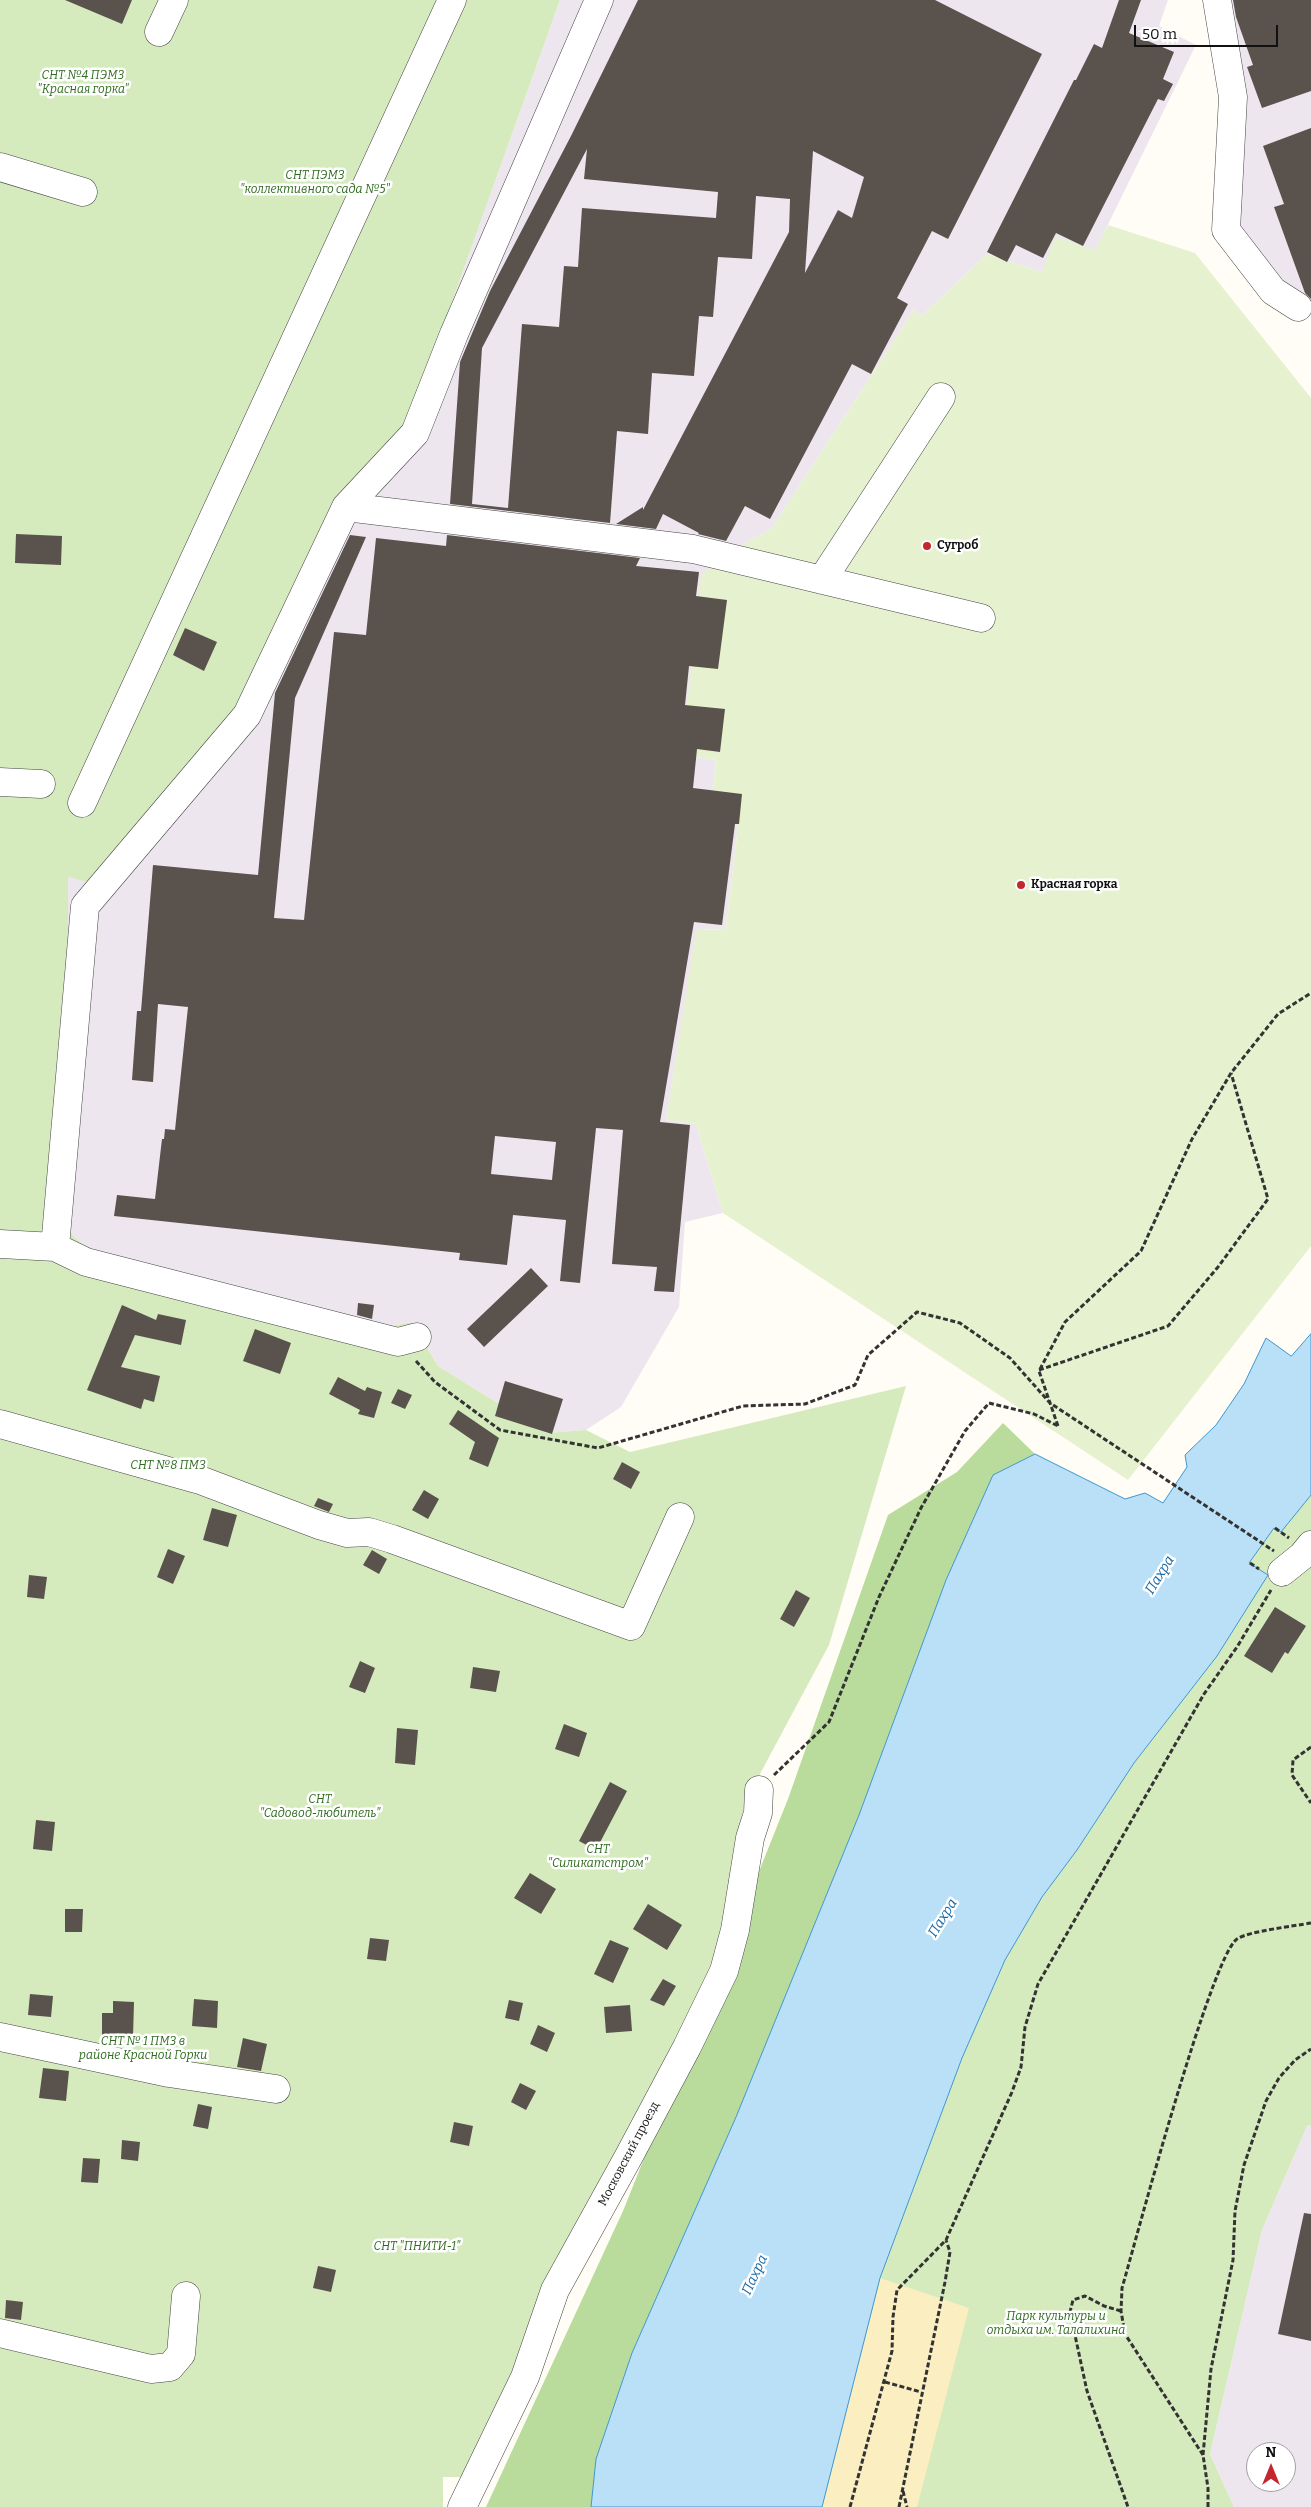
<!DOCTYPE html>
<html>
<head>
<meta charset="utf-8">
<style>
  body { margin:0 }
  #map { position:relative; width:1311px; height:2507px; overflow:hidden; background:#fffdf5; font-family:Bitter,serif }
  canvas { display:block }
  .north { position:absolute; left:1246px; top:2442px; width:50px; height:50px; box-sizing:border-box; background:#fff; border:1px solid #a0a0a0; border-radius:50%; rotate:0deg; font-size:14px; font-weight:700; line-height:20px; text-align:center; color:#111 }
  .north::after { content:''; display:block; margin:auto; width:18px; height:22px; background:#c4262e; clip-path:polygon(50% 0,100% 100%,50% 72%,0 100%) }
  .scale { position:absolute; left:1134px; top:25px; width:144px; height:22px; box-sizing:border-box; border:2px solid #111; border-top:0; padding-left:6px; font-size:15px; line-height:18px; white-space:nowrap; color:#111; -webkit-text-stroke:4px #fff; paint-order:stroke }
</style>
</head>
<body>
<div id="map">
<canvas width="1311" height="2507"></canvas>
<div class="north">N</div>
<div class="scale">50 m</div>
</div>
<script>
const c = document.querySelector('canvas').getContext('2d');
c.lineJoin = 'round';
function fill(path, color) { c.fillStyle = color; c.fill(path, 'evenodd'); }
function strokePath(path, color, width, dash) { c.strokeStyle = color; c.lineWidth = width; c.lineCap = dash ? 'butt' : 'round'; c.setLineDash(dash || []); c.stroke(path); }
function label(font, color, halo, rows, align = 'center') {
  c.font = font + ' Bitter,serif'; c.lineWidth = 5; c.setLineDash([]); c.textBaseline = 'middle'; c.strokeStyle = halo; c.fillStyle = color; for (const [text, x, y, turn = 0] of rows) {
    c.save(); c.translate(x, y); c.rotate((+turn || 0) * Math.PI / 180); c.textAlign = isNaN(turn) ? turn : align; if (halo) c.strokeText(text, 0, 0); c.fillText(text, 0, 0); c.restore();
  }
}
fill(new Path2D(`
  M560,0H1168L1159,26L1196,45L1095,251L1042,272L987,254L922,316L914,310L772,528L730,552L682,755L716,760L710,821L738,825L726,929L697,930L666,1120L696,1124L723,1213L685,1222L679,1307L621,1407L586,1430L546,1433L438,1366L412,1322L382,1328L96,1255L73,1236L60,1209L68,1055V877L405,433Z
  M1223,0H1311V305L1284,290L1240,230Z
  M1311,2125V2507H1234L1210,2454L1262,2230L1307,2126ZM1256,2452H1286V2482H1256Z`), '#eee6ef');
fill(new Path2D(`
  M0,0H560L405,433L232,718L103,886L68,877V1055L60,1209L73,1236L96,1255L382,1328L412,1322L438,1366L546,1433L586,1430L630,1452L906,1386L829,1645L746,1800L736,1838L716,1966L515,2373L468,2477H443V2507H0Z
  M1311,1495V2125L1307,2126L1262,2230L1210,2454L1234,2507H822L880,2278L962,2058L1005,1960L1042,1897L1077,1850L1134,1763L1217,1656L1268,1575L1249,1563L1274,1527L1281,1532Z`), '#d5ebbd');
fill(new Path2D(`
  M1003,1423L1035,1454L993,1475L946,1580L859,1815L736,2117L632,2353L596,2459L591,2507H486L623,2211L788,1799L888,1515L957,1472Z`), '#b9dc9c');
fill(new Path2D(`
  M880,2278L969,2308L917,2507H822Z`), '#fbeec1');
fill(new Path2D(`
  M1108,225L1195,253L1311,398V1246L1128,1480L723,1213L696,1124L666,1120L696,930L726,929L738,826L710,822L716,760L682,755L701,575L730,552L772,528L914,310L922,316L987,254L1042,272L1055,237L1095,250Z`), '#e6f2cf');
const water = new Path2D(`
  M1311,1334V1495L1281,1532L1274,1528L1249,1563L1268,1575L1217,1656L1134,1763L1077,1850L1042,1897L1005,1960L962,2058L880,2278L822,2507H591L596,2459L632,2353L736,2117L859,1815L946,1580L993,1475L1035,1454L1125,1499L1145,1493L1163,1503L1187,1467L1185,1455L1216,1425L1244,1384L1266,1338L1291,1356Z`);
fill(water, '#b9e0f7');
strokePath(water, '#3f96cf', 1);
fill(new Path2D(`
  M65,0H132L122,24Z
  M638,0H935L1042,54L948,239L932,231L897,298L908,304L871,374L852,364L770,519L745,506L726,541L698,534L699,533L663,514L656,529L616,524L643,507V510L789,232L790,199L756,196L752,259L718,257L713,317L699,316L694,376L652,373L648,434L617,431L610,523L450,504L460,362L490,291L571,136ZM587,149L584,179L718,192L716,218L582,208L578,267L564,266L559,327L522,324L508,508L472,504L482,348ZM813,151L864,177L852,218L838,210L805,273Z
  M1119,0H1141L1129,33L1174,52L1163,79L1173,84L1164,101L1158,99L1083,246L1056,233L1043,258L1016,245L1007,262L987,252L1074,80H1076L1094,44L1102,48Z
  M1233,0H1311V91L1262,108L1247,67L1253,65L1236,17Z
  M1311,128V299L1305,293L1274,207L1284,204L1263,146Z
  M16,534L62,536L61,565L15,563Z
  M350,535L366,537L295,698L274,918L304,920L334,632L366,635L376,538L446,546L447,535L640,558L636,566L699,572L696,596L727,600L718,669L689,666L685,705L725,709L720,752L697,749L693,788L742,794L739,824H735L722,925L694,922L660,1122L690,1125L674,1292L654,1291L657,1267L612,1264L623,1130L596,1128L580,1283L560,1281L566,1220L513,1215L507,1265L459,1260L460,1253L114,1216L117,1195L155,1199L162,1139H164L165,1129L175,1130L188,1007L158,1004L153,1082L132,1080L137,1011H141L153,865L258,875L275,693ZM495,1136L556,1142L552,1180L491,1174Z
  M185,628L217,642L204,671L173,655Z
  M531,1268L548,1286L484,1347L467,1329Z
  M358,1303L374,1305L372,1319L357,1315Z
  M122,1305L156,1320L158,1314L186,1320L181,1345L135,1335L121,1367L160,1376L154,1402L144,1399L141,1409L87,1390Z
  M255,1329L291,1343L280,1374L243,1361Z
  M338,1377L365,1391L367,1387L382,1392L374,1418L358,1414L360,1410L329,1394Z
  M505,1381L563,1399L552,1434L495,1416Z
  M398,1389L412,1395L405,1409L391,1403Z
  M458,1410L499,1438L488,1467L469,1459L475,1442L449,1424Z
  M622,1462L640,1472L631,1489L613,1479Z
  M424,1490L439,1499L428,1519L412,1510Z
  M318,1498L333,1504L329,1512L314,1506Z
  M212,1508L237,1515L228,1547L203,1540Z
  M168,1549L185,1556L173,1584L157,1577Z
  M372,1550L387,1559L379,1574L363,1565Z
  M29,1575L47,1577L44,1599L27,1597Z
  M796,1590L810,1598L794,1627L780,1619Z
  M1275,1607L1306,1626L1288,1654L1285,1652L1272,1673L1244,1656Z
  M360,1661L375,1668L365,1693L349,1687Z
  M473,1667L500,1671L496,1692L470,1688Z
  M564,1724L587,1733L579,1757L555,1749Z
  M397,1728L418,1730L415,1765L395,1763Z
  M610,1782L627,1791L596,1850L579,1841Z
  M36,1820L55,1822L52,1851L33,1849Z
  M530,1873L556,1889L541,1914L514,1898Z
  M648,1904L682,1925L667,1950L633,1929Z
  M65,1909H83L82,1932H65Z
  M370,1938L389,1940L386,1961L367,1959Z
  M610,1940L629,1948L613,1983L594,1974Z
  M663,1979L676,1986L664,2006L650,2000Z
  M30,1994L53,1996L51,2017L28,2015Z
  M194,1999L218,2001L217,2028L192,2026Z
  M509,2000L523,2003L519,2021L505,2018Z
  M113,2001L134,2002L133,2037H102V2013H113Z
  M630,2005L632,2031L606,2033L604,2007Z
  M538,2025L555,2033L547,2052L530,2044Z
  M243,2038L267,2044L261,2071L237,2067Z
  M43,2068L69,2071L66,2101L39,2098Z
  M520,2083L536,2091L526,2110L511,2102Z
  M198,2104L212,2107L208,2129L193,2126Z
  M454,2122L473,2126L469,2146L450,2142Z
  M122,2140L140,2142L138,2161L121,2159Z
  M83,2158L100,2159L98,2183L81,2182Z
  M1304,2213L1311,2214V2341L1278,2334Z
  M318,2266L336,2270L331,2292L313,2288Z
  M6,2300L23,2302L21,2320L5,2318Z`), '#5a524d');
const minor = new Path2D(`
  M1217,0L1233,97L1226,230L1273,291L1298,307
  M159,32L174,0
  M0,167L83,192
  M346,507L693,549L981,618
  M822,580L941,397
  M0,782L41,784
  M82,803L452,0
  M0,1244L55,1247L85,906L247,715L346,507L415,433L454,334L599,0
  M55,1247L86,1262L398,1342L417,1337
  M0,1424L200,1480L319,1525L347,1533L369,1532L392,1539L631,1626L680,1517
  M1282,1572L1302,1556L1311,1545
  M0,2037L169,2073L276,2089
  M0,2333L151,2369L170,2367L181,2354L186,2296
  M462,2507L525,2377L555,2290L629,2156L687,2047L724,1971L735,1930L750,1838L758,1813L759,1790`);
strokePath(minor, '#444', 29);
strokePath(new Path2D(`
  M416,1361L435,1382L500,1430L598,1448L743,1406L805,1404L855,1385L868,1355L917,1312L960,1323L1010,1358L1050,1403L1274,1551
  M1039,1370L1168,1326L1218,1267L1268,1199L1231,1073
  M1058,1426L1039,1371L1065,1322L1141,1251L1192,1139L1231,1073L1278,1014L1311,993
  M1275,1528L1289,1538
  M1250,1563L1259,1569
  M1311,1747L1293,1760L1292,1775L1311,1803
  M774,1775L829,1722L879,1597L921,1508L965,1431L989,1403L1034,1414L1058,1426
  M1121,2311L1104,2306L1085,2296L1073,2300L1070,2312L1087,2391L1128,2507
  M885,2382L921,2392
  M1203,2455L1125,2334L1121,2311L1122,2288C1136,2240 1211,1957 1237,1939C1249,1931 1295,1926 1311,1923
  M903,2491L907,2507
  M850,2507L892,2351L893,2317L897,2290L946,2240L1012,2092L1021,2067L1025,2027L1038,1984L1204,1694L1237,1647L1271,1590
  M899,2507L945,2282L950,2252L946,2240
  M1208,2507V2488L1203,2455L1211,2369L1233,2260L1235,2211L1244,2165L1266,2101L1279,2078L1295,2060L1311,2049`), '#333', 3, [5, 2.5]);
strokePath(minor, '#fff', 28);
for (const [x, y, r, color] of [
  [927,546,5,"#c4262e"],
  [1021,885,5,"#c4262e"]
]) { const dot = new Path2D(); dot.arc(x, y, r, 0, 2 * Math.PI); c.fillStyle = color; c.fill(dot); strokePath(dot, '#fff', 2); }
label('italic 12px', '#2f6b1f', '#fff', [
  ["СНТ №4 ПЭМЗ",83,76],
  ["\"Красная горка\"",83,90],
  ["СНТ ПЭМЗ",315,176],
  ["\"коллективного сада №5\"",315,190],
  ["СНТ №8 ПМЗ",168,1466],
  ["СНТ",320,1800],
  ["\"Садовод-любитель\"",320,1814],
  ["СНТ",598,1850],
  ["\"Силикатстром\"",598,1864],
  ["СНТ № 1 ПМЗ в",143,2042],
  ["районе Красной Горки",143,2056],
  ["СНТ \"ПНИТИ-1\"",417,2247],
  ["Парк культуры и",1056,2317],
  ["отдыха им. Талалихина",1056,2331]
]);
label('bold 12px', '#111', '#fff', [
  ["Сугроб",937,546],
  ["Красная горка",1031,885]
], 'left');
label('12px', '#111', '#fff', [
  ["Московский проезд",629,2154,-62]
]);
label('italic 14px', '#1768a6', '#fff', [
  ["Пахра",1160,1575,-58],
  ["Пахра",943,1918,-58],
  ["Пахра",755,2275,-65]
]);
</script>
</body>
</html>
